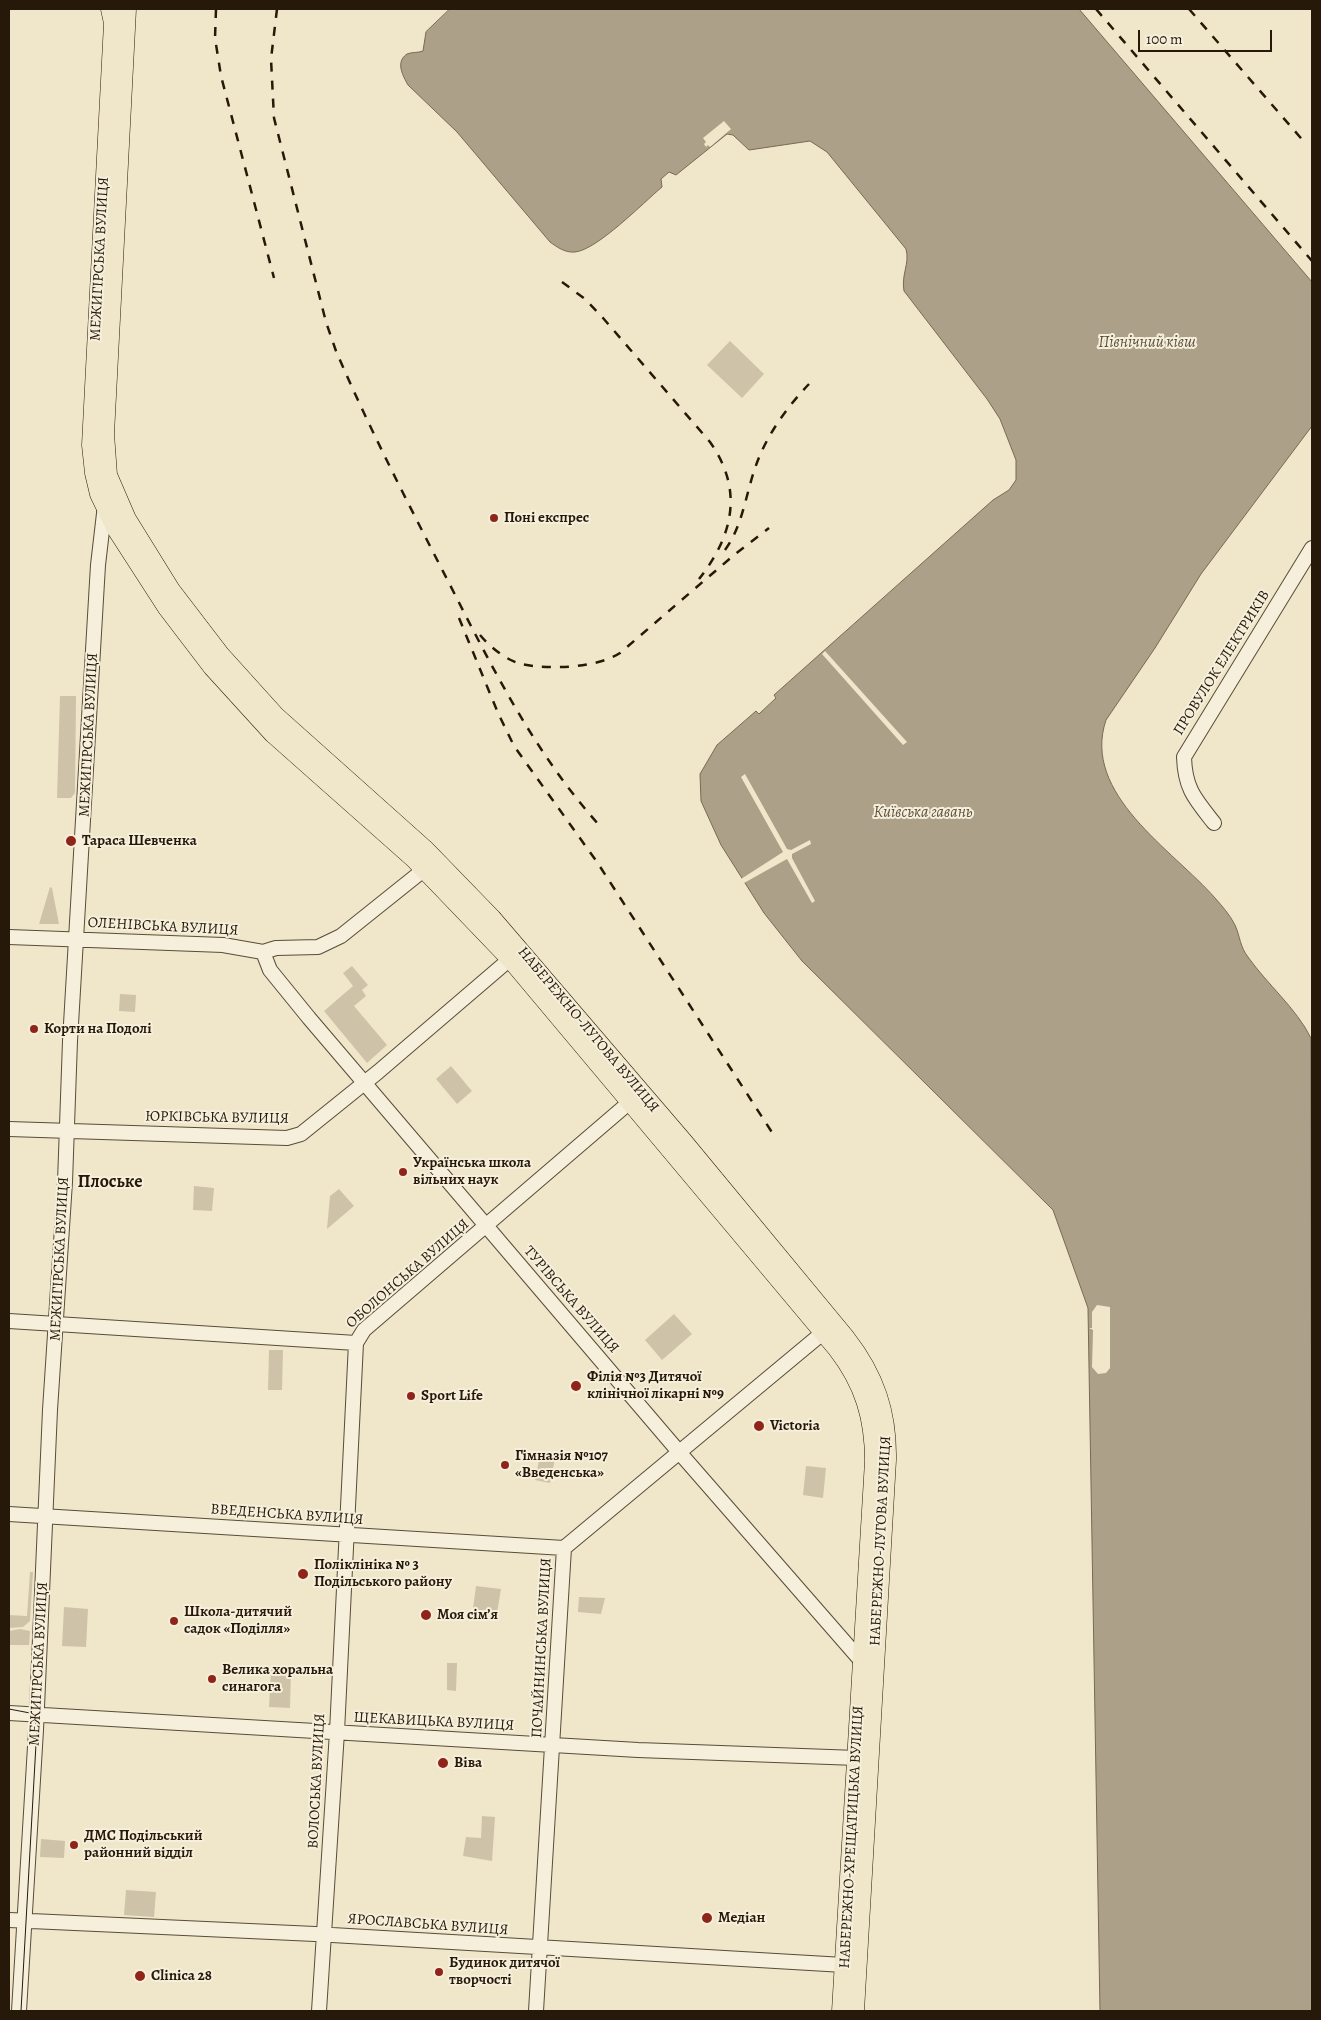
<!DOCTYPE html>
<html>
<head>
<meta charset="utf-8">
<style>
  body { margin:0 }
  #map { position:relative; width:1321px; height:2020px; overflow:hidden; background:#f0e6c9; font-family:Alegreya,serif }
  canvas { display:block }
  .frame { position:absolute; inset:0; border:10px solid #271909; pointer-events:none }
  .scale { position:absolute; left:1138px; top:30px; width:134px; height:22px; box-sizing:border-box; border:2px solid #271909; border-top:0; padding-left:6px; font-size:15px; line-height:18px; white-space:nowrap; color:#271909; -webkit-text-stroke:4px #f5efdc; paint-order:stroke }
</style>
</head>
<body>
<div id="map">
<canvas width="1321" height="2020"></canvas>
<div class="frame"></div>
<div class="scale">100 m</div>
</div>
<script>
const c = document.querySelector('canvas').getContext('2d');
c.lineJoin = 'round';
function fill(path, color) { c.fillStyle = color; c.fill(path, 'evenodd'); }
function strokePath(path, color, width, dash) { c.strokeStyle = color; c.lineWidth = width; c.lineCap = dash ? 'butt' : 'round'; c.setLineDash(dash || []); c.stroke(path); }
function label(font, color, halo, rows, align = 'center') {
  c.font = font + ' Alegreya,serif'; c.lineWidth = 4; c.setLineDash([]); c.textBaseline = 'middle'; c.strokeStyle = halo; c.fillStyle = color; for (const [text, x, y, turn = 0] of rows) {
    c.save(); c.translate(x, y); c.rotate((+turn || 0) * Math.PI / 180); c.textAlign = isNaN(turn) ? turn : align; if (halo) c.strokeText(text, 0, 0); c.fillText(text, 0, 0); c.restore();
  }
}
fill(new Path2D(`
  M730,341L764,374L742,398L707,365Z
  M60,696H76L75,793L71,798H57Z
  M50,887L52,888L59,924H39Z
  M352,966L368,985L362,990L366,996L354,1006L387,1045L367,1063L324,1011L353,986L343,973Z
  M120,994L136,995L135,1012L119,1011Z
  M451,1066L472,1091L457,1104L436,1079Z
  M194,1186L214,1188L212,1211L193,1210Z
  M339,1189L354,1206L327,1229L330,1196Z
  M674,1314L692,1334L662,1360L645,1340Z
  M269,1350H283L282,1390H268Z
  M541,1451L556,1454L550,1483L535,1480Z
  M806,1466L826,1468L823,1498L803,1495Z
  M30,1572H33L30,1621L23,1627L9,1628V1615L27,1616Z
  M476,1586L501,1589L497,1613L473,1609Z
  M579,1597L605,1598L601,1614L578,1612Z
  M64,1607L88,1609L86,1647L62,1646Z
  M20,1629L30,1631L29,1645H9V1631Z
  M447,1663H457L456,1691L447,1690Z
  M271,1669L291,1670L290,1708L269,1707Z
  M482,1816L495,1817L492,1861L463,1856L466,1837L481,1838Z
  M41,1839L65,1841L64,1858L40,1857Z
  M126,1890L156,1892L154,1917L124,1915Z`), '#cec3a8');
const water = new Path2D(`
  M450,9H1079L1312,282V426L1201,574L1155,648L1106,720C1081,794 1173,850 1215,898C1222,906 1230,915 1235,925C1240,936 1240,947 1248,957C1267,984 1296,1008 1311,1038L1312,2011H1100L1088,1308L1053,1210L802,961L764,913L721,845L701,801L700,774L717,745L756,711L759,714L776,698L774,695L993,500L1009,490L1016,480V460L1000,419L987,399L904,291C901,274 910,264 906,249L827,152L810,141L749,150L733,135L727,134L676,175L669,172L661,179L662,187C643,203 597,250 575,252C565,253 557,247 550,242L457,132L408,85C403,76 395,62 407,54C411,52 418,53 423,51L426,32Z`);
fill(water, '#aca088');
strokePath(water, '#776a55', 1);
fill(new Path2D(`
  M724,121L731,129L710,147L708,145L706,147L704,144L706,142L703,138Z
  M825,651L907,742L903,745L822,654Z
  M745,774L787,849L791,850L810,840L811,844L792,854V858L815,901L812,903L787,859L744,883L741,879L783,852L741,777Z
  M1097,1305L1110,1307V1368L1106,1373L1098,1374L1092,1367L1093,1330L1089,1328H1092V1312Z`), '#f0e6c9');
const minor = new Path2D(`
  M1214,823C1195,799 1185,789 1184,757L1312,548
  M9,937L223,945L263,952L276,948L318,947L341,936L431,864
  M263,952L270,970L309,1018L679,1452L863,1663
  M9,1129L287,1138L301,1134L378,1072L510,959
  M9,1321L356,1343L364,1330L631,1101
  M9,1514L564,1548
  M9,1713L638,1750L857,1758
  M9,1920L315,1934L844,1965
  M19,2011L36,1730L50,1410L65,1182L70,1041L98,565L105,505
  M319,2011L337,1732L356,1343
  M536,2011L564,1548L831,1326`);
const major = new Path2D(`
  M110,9L113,23L91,445L94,473L99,494L116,529L167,608L212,667L273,734L414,859L510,959L837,1349C864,1384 874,1418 874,1461L841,2011
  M127,9L105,434L108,475L127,519L171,590L220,654L276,716L426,850L492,918L684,1142L846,1338C875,1375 888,1413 887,1460L855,2011`);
strokePath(minor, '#594c39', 16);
strokePath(major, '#271909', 19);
strokePath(minor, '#f5efdc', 14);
strokePath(major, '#f0e6c9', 18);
strokePath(new Path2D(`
  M9,1709L30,1713L37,1726L21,2011`), '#271909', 1);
strokePath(new Path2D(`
  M216,9L215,38L221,76L274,278
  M277,9L271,59L274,118L326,322L336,351C370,430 410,507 449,583C493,669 534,752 599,825
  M1096,9L1312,261
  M1189,9L1306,144
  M562,282L585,299L603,318L710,442C744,490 733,536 699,579
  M725,550C744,524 746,490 758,460C769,432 788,406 809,384
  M459,618L498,713L514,746L597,862L775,1137
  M480,635C490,647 506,660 521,664C549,670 597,668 620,653L734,555L769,528`), '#271909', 2.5, [9, 9]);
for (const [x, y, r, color] of [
  [494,518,5,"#8f2418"],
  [71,841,6,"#8f2418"],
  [34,1029,5,"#8f2418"],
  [403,1172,5,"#8f2418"],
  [576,1386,6,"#8f2418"],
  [411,1396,5,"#8f2418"],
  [759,1426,6,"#8f2418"],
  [505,1465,5,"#8f2418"],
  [303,1574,6,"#8f2418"],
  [426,1615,6,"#8f2418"],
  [174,1621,5,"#8f2418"],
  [212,1679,5,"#8f2418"],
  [443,1763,6,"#8f2418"],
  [74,1845,5,"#8f2418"],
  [707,1918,6,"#8f2418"],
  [439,1972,5,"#8f2418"],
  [140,1976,6,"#8f2418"]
]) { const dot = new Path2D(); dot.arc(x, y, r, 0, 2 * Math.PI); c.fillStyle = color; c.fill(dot); strokePath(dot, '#f5efdc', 2); }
label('15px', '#271909', '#f5efdc', [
  ["МЕЖИГІРСЬКА ВУЛИЦЯ",100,259,-87],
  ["ПРОВУЛОК ЕЛЕКТРИКІВ",1222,663,-58],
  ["МЕЖИГІРСЬКА ВУЛИЦЯ",89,735,-87],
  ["ОЛЕНІВСЬКА ВУЛИЦЯ",163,927,3],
  ["НАБЕРЕЖНО-ЛУГОВА ВУЛИЦЯ",588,1030,50],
  ["ЮРКІВСЬКА ВУЛИЦЯ",217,1118,1],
  ["МЕЖИГІРСЬКА ВУЛИЦЯ",60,1259,-87],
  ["ОБОЛОНСЬКА ВУЛИЦЯ",408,1274,-41],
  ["ТУРІВСЬКА ВУЛИЦЯ",571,1300,49],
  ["ВВЕДЕНСЬКА ВУЛИЦЯ",287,1515,4],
  ["НАБЕРЕЖНО-ЛУГОВА ВУЛИЦЯ",881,1541,-87],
  ["ПОЧАЙНИНСЬКА ВУЛИЦЯ",542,1648,-87],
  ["МЕЖИГІРСЬКА ВУЛИЦЯ",39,1664,-87],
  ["ЩЕКАВИЦЬКА ВУЛИЦЯ",434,1722,3],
  ["ВОЛОСЬКА ВУЛИЦЯ",317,1781,-87],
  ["НАБЕРЕЖНО-ХРЕЩАТИЦЬКА ВУЛИЦЯ",852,1837,-87],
  ["ЯРОСЛАВСЬКА ВУЛИЦЯ",428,1925,4]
]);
label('bold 15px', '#271909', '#f5efdc', [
  ["Поні експрес",504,518],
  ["Тараса Шевченка",82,841],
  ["Корти на Подолі",44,1029],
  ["Українська школа",413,1163],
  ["вільних наук",413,1180],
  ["Філія №3 Дитячої",587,1377],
  ["клінічної лікарні №9",587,1394],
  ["Sport Life",421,1396],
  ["Victoria",770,1426],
  ["Гімназія №107",515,1456],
  ["«Введенська»",515,1473],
  ["Поліклініка № 3",314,1565],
  ["Подільського району",314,1582],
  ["Школа-дитячий",184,1612],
  ["садок «Поділля»",184,1629],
  ["Моя сім’я",437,1615],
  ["Велика хоральна",222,1670],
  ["синагога",222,1687],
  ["Віва",454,1763],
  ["ДМС Подільський",84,1836],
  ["районний відділ",84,1853],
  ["Медіан",718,1918],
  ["Будинок дитячої",449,1963],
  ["творчості",449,1980],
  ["Clinica 28",151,1976]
], 'left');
label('italic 16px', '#5c4f3c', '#f5efdc', [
  ["Північний ківш",1147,343],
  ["Київська гавань",923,813]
]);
label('bold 18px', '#271909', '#f5efdc', [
  ["Плоське",110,1183]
]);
</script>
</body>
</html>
